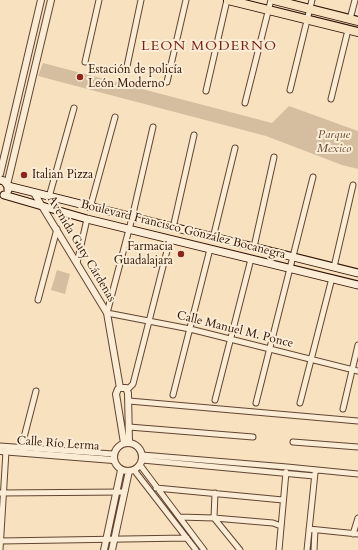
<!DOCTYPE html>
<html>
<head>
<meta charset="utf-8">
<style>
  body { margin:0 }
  canvas { display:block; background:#f7e1bf }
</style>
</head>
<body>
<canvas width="358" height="550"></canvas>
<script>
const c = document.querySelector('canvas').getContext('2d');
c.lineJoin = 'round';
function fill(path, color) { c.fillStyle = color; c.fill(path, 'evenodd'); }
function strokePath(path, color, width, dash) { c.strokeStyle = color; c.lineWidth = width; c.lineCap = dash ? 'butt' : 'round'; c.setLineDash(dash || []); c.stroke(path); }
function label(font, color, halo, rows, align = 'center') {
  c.font = font + ' Cardo,serif'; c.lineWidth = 4; c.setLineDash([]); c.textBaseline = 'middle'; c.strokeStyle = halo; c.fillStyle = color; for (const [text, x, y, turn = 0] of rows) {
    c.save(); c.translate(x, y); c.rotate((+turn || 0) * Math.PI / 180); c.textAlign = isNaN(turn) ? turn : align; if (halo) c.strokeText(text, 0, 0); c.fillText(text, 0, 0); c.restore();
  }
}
fill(new Path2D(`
  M43,63L272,123L289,106L358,131V169L342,165L266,136L38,76Z
  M57,270L70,274L65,294L51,290Z`), '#d5be9f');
const minor = new Path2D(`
  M350,19L355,0
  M85,62L99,0
  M126,71L141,0
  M167,82L186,0
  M290,90L312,0
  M206,91L227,0
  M331,99L348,30
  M245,103L271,0
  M153,127L132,218L107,313L190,329L358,371
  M49,197L74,108
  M90,208L115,117
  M173,228L194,135
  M213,238L235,148
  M254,247L274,157
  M77,263L87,219
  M334,267L353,185
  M38,300L57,229
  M126,388H129L133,384L170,239
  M173,395L210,249
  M215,400L251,259
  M129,401L358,421
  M256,403L313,177
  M300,403L332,278
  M343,409L358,345
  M129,427L253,437
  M293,442L358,447
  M0,446L113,454
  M21,449L36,391
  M142,455L287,467L358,474
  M142,460L314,476
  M140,465L204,550
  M134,470L196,550
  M156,488L283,500
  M0,493L124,492
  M215,493L214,518L240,550
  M179,517L214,518L273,523L281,526
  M309,529L358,534
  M353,534L358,518
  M0,541L187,538
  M0,550L6,451
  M279,550L286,472
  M307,550L315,473
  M314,550L315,530`);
const tertiary = new Path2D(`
  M0,174L41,0
  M7,185L51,0
  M34,193L107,313L120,388
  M120,388H126L128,393L129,442
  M120,388L118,389L116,394L124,443
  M114 457a14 14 0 1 1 28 0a14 14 0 1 1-28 0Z
  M0,451L113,460
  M104,550L121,470
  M112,550L129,471`);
const secondary = new Path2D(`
  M0,180L4,181L8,186V190
  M8,186L358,273
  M4,195L87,219L358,285`);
const primary = new Path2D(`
  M228,0L358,32
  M274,0L358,21`);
strokePath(minor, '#624532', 7);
strokePath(tertiary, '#624532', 8);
strokePath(secondary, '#311103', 9);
strokePath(primary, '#311103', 10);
strokePath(minor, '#faecd5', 5);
strokePath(tertiary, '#faecd5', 6);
strokePath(secondary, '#faecd5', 7);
strokePath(primary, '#f7e1bf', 8);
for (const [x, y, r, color] of [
  [80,77,4,"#8f2418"],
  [24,175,4,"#8f2418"],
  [181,254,4,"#8f2418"]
]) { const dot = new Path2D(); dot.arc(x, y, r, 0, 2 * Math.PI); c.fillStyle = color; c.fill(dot); strokePath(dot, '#faecd5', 1.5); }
label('12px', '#311103', '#faecd5', [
  ["Estación de policía",88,70],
  ["León Moderno",88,84],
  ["Italian Pizza",32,175],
  ["Farmacia",173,247,"right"],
  ["Guadalajara",173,261,"right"]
], 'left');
label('italic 12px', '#6a4e3a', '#faecd5', [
  ["Parque",334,135],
  ["Mexico",334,149]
]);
label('12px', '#311103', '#faecd5', [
  ["Boulevard Francisco González Bocanegra",183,230,14],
  ["Avenida Guty Cárdenas",81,249,59],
  ["Calle Manuel M. Ponce",235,330,14],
  ["Calle Río Lerma",58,444,4]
]);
c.letterSpacing = '1px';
label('14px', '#7a1f14', '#faecd5', [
  ["LEON MODERNO",209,47]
]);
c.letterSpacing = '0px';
</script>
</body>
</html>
